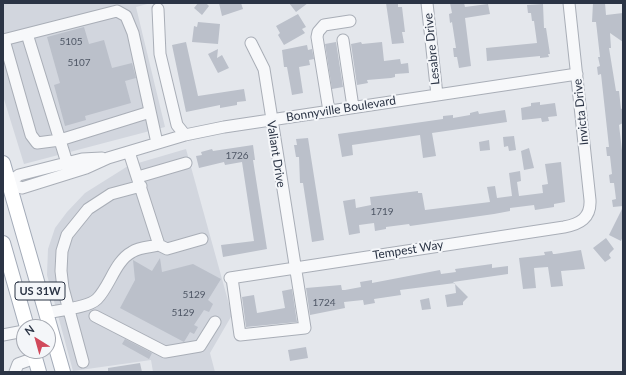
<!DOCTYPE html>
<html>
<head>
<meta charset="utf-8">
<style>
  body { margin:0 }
  #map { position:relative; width:626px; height:375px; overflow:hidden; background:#e4e7ec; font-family:Lato,sans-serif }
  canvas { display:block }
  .frame { position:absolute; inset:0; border:4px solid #2b3445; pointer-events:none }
  .north { position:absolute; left:16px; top:319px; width:40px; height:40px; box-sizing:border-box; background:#f4f6f9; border:1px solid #a4a8b1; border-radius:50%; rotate:323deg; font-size:11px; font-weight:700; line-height:16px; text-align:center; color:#2b3445 }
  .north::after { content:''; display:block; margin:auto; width:14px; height:18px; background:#d1495b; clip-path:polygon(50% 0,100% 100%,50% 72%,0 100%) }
</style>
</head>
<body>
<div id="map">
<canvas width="626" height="375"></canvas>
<div class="frame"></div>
<div class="north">N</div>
</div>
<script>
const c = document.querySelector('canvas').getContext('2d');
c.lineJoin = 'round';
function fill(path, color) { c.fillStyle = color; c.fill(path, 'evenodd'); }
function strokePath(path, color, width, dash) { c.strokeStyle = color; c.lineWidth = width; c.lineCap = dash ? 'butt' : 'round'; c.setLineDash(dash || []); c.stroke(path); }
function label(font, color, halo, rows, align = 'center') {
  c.font = font + ' Lato,sans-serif'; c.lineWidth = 4; c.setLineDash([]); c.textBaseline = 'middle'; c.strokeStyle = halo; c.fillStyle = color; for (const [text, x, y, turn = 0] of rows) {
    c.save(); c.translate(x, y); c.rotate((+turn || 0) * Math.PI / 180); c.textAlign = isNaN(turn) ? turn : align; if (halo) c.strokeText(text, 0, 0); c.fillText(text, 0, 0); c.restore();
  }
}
fill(new Path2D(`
  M3,3H151L136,7L165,127L24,164L3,96Z
  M186,149L232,315L210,353L215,372H153L151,360L73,371L47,275L48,249L55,228L67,212L85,193L128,166Z`), '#d2d6de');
fill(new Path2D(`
  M198,3H206L209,6L202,15L194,8Z
  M219,3H241L243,9L222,16Z
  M289,3H308L296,12Z
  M386,3H398V7H402L405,32H402L404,43L392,44Z
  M450,3H464L465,7L488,4L490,14L465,18L471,66L459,68L457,57H454L453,48H456L452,22L450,23L449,14L452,13Z
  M593,3H605L606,15L623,13V42L610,33L611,48H609L616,91H619L621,109L623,108V123L619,125L623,159V206L613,207L612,200L616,199L614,183H610L609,175L612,174L610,156H607L606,147H609L601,74L598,75L597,67L600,66L598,57H600L596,22H592Z
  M543,4L544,28H546L550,54H548L549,57L540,58V56L487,61L486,48L537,43L534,21H532L531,13H528L527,5Z
  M298,14L306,27L302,29L305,33L284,45L278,35L280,33L276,26Z
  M198,22L220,24L218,44L192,42L194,26L197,27Z
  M84,27L89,44L104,40L112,68L132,63L136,78L125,81L131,103L85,116L86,120L65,126L54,85L60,83L47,37Z
  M186,42L198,96L244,89L246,101L237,102V105L220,108V105L186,112L172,45Z
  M336,42L343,87L332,89L325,44Z
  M361,42L362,44L382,42L384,61L400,59L401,64L408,63L409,73L395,74V77L391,78L367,80L368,83L357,85L351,44Z
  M307,45L308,50L312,49L314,59L309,60L310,65L299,67L303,93L292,95L287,67H284L282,50Z
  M218,49L217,58L222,55L229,68L218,73L208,54Z
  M540,102V105L555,103L557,116L548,117L549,121L542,122L541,118L522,120L521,108L531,106V103Z
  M505,110L507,122L432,133L436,156L423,158L420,135L352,145L353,155L342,157L338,134L443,119V116L453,115V118L470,115V113L478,111L479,114Z
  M514,136L516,150L509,151L508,146L504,147L503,137Z
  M308,138L324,240L312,242L303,183H300L299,157H296L294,145H297L296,139Z
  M489,140L490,150L480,151L479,142Z
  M253,145L255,160H253L267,249L223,257L221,245L254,241L242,162L225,165L224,162L199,168L196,156L202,155L201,152L212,149L213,151Z
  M529,148L534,168L524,170L521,151Z
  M561,162L565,202L554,204V207L535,210L534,205L510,208V211L494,214L410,226L409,224L386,227V229L375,231L374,223L359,225L360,233L349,235L343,201L355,199L356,208L371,205L370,197L418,191V193H422L425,210L490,202L487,187L495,186L497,198L512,196L509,173L520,171L521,181L517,182L519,196L543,193L542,185L548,184L545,164Z
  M623,207V236L621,241L609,235Z
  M606,238L614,249L610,253L609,255L611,258L605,262L593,248Z
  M581,250L585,269L561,271L563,286L551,287L548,267L534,268L536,288L523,289L519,258L545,255L544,252L552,251L553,254H555Z
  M160,258L162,272L193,264L221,279L208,300L213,304L209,312L204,310L194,325L198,327L194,334L190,332L184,342L120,308L135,280L133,260L152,271Z
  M492,264V268L508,266V274L453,282L468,297L463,302V305L447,307L445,295L456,293L455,283L400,290L401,295L374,299L375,303L364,305L363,300L344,302L345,308L310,315L306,288L341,285L342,290H345L361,287L360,282L372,280V283L440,270L441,274L456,272L455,269Z
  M292,289L297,322L246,327L242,297L254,295L257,313L285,308L282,291Z
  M429,298L431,309L422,310L420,300Z
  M125,339L152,353L149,359L122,344Z
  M306,347L308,358L290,361L288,350Z
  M140,363L142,372H108V368Z`), '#bbc0ca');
const minor = new Path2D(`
  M427,3L437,95
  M158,9L160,54L177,125L185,135
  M27,34L67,163
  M3,40L117,11L126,16L133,33L157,143
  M4,40L31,135L37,143L60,140L150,112
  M343,40L353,107
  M329,111L317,37L318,32L324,25L350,21
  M138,177L186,163
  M8,183L22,188L86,168L108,158L185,135L224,127L577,74
  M8,183L19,175L82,159L102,158
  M159,245L167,249L202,239
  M230,278L564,227C580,224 591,218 590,200L569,3
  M232,278L240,335L305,328L264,69L251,43
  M46,313C59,310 88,308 97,299C110,286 115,261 132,252C139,247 151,247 159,245L129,152
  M95,316L165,352L200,346L215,322
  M3,335L24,331
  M83,362L63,288L61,271L62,251L67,235L88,209L111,194L141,186
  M15,372L18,364L35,358`);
const major = new Path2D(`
  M3,163L63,372
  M3,243L27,327
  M33,351L39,372`);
strokePath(minor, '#a9aeb7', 13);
strokePath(major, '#a3abb8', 16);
strokePath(minor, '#f7f8fa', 11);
strokePath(major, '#fff', 14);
label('10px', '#4f5766', null, [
  ["5105",71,42],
  ["5107",79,63],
  ["1726",237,156],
  ["1719",382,212],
  ["5129",194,295],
  ["1724",324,303],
  ["5129",183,313]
]);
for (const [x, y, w] of [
  [40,291,50]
]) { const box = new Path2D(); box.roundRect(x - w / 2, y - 9, w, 18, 3); c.fillStyle = '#f4f6f9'; c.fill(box); strokePath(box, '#2b3445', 1); }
label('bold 11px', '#2b3445', null, [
  ["US 31W",40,291]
]);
label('12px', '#2b3445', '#f4f6f9', [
  ["Lesabre Drive",432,49,-96],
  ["Bonnyville Boulevard",341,109,-9],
  ["Invicta Drive",581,112,-96],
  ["Valiant Drive",276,154,81],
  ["Tempest Way",408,250,-9]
]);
</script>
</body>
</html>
